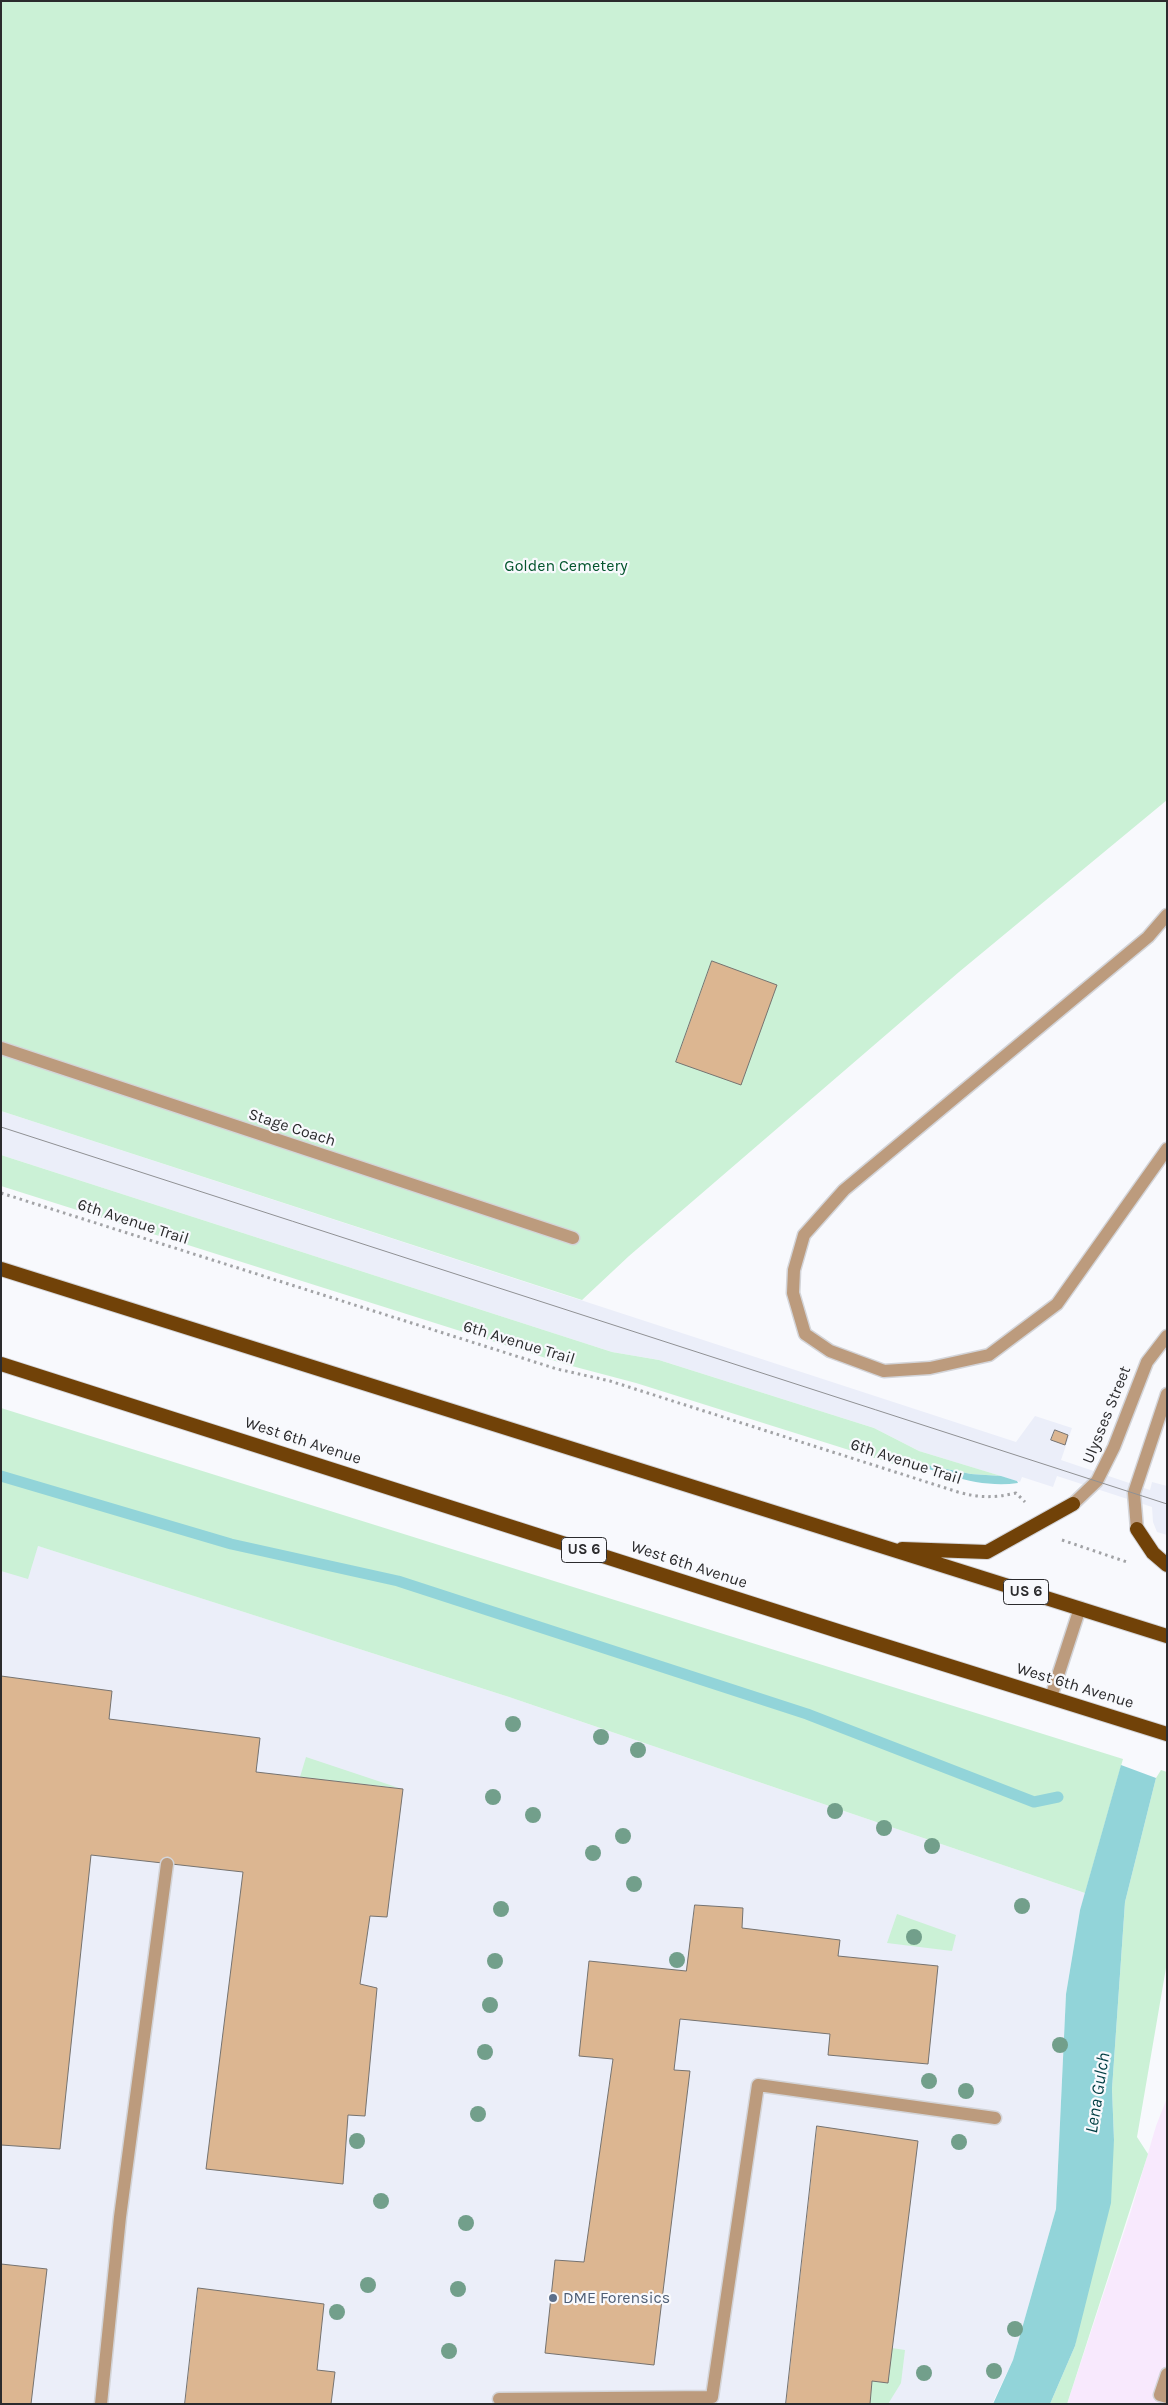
<!DOCTYPE html>
<html>
<head>
<meta charset="utf-8">
<style>
  body { margin:0 }
  #map { position:relative; width:1168px; height:2405px; overflow:hidden; background:#f8f9fd; font-family:Karla,sans-serif }
  canvas { display:block }
  .frame { position:absolute; inset:0; border:2px solid #2b2b2d; pointer-events:none }
</style>
</head>
<body>
<div id="map">
<canvas width="1168" height="2405"></canvas>
<div class="frame"></div>
</div>
<script>
const c = document.querySelector('canvas').getContext('2d');
c.lineJoin = 'round';
function fill(path, color) { c.fillStyle = color; c.fill(path, 'evenodd'); }
function strokePath(path, color, width, dash) { c.strokeStyle = color; c.lineWidth = width; c.lineCap = dash ? 'butt' : 'round'; c.setLineDash(dash || []); c.stroke(path); }
function label(font, color, halo, rows, align = 'center') {
  c.font = font + ' Karla,sans-serif'; c.lineWidth = 4.5; c.setLineDash([]); c.textBaseline = 'middle'; c.strokeStyle = halo; c.fillStyle = color; for (const [text, x, y, turn = 0] of rows) {
    c.save(); c.translate(x, y); c.rotate((+turn || 0) * Math.PI / 180); c.textAlign = isNaN(turn) ? turn : align; if (halo) c.strokeText(text, 0, 0); c.fillText(text, 0, 0); c.restore();
  }
}
fill(new Path2D(`
  M1,1111L1016,1442L1035,1416L1072,1428L1061,1460L1150,1490L1152,1482L1167,1486V1535L1157,1532L1153,1522L1152,1507L1057,1476L1053,1487L1022,1477L1020,1482L919,1451L874,1428L659,1360L612,1352L1,1155Z
  M1,1534L509,1697L1085,1893L1080,1910L1066,1994L1056,2209L1013,2360L992,2404H1Z`), '#ebeef9');
fill(new Path2D(`
  M1167,2098V2404H1067L1131,2211L1156,2126Z`), '#f8e9fd');
fill(new Path2D(`
  M1,1H1167V800L959,972L629,1256L582,1300L1,1111Z
  M1,1155L612,1352L659,1360L874,1428L919,1451L1001,1476L971,1474L902,1460L900,1466L636,1383L568,1365L1,1186Z
  M1,1408L1123,1759L1085,1893L509,1697L38,1546L28,1579L1,1571Z
  M306,1757L399,1788L300,1777Z
  M1161,1770L1167,1772V1962L1137,2137L1148,2154L1067,2404H1050L1075,2346L1114,2140L1112,2089L1125,1902L1156,1778Z
  M897,1914L956,1935L952,1951L887,1943Z
  M892,2348L905,2350L901,2383L888,2404H870L872,2381L888,2383Z`), '#cbf1d6');
fill(new Path2D(`
  M902,1460L971,1474L1001,1476L1017,1481L1018,1483C978,1489 940,1472 902,1460Z
  M1121,1765L1156,1778L1125,1902L1112,2089L1114,2140L1111,2203L1075,2346L1050,2404H993L1013,2360L1056,2209L1066,1994L1080,1910Z`), '#92d4d9');
strokePath(new Path2D(`
  M1,1476L231,1544L398,1581L807,1714L1034,1802L1058,1797`), '#92d4d9', 11);
const building = new Path2D(`
  M712,961L777,985L741,1085L676,1062Z
  M1055,1430L1068,1435L1065,1445L1051,1440Z
  M1,1676L112,1691L109,1719L260,1738L256,1772L403,1789L387,1917L370,1916L360,1984L377,1988L365,2116L348,2115L343,2184L206,2169L243,1872L91,1855L60,2149L1,2145Z
  M695,1905L743,1908L742,1928L840,1940L838,1956L938,1966L928,2064L828,2055L830,2034L680,2019L674,2070L690,2071L654,2365L545,2353L555,2260L584,2262L613,2059L579,2056L589,1961L686,1971Z
  M817,2126L918,2141L888,2383L872,2381L870,2404H786Z
  M1,2264L47,2269L31,2404H1Z
  M198,2288L324,2304L317,2370L335,2372L331,2404H185Z`);
fill(building, '#dcb691');
strokePath(building, '#767370', 1);
const service = new Path2D(`
  M1167,915L1148,937L844,1190L804,1235L794,1270L793,1293L805,1334L830,1351L884,1371L930,1368L989,1355L1057,1304L1167,1149
  M1,1048L573,1238
  M1051,1697L1080,1608
  M1167,2374L1160,2395L1167,2397
  M499,2399L712,2397L758,2085L995,2118
  M101,2404L120,2217L167,1864`);
const tertiary = new Path2D(`
  M1073,1504L1097,1481L1114,1447L1147,1362L1167,1336
  M1137,1529L1134,1493L1167,1394`);
const trunk = new Path2D(`
  M1,1269L1167,1636
  M1,1364L841,1632L1167,1734
  M1137,1529L1153,1553L1167,1565
  M902,1549L987,1552L1073,1504`);
strokePath(service, '#d3d4d8', 15);
strokePath(tertiary, '#d3d4d8', 15);
strokePath(trunk, '#d3d4d8', 16);
strokePath(new Path2D(`
  M1,1193L557,1369L610,1381L958,1492C979,1498 995,1498 1016,1493L1025,1502
  M1062,1540L1127,1562`), '#a2a3a6', 3, [2.5, 4]);
strokePath(service, '#bc9b7d', 12);
strokePath(tertiary, '#bc9b7d', 12);
strokePath(trunk, '#714208', 14);
strokePath(new Path2D(`
  M1,1127L1167,1504`), '#909194', 1);
c.fillStyle = '#729f8b';
for (const [x, y] of [
  [513,1724],
  [601,1737],
  [638,1750],
  [493,1797],
  [835,1811],
  [533,1815],
  [884,1828],
  [623,1836],
  [932,1846],
  [593,1853],
  [634,1884],
  [1022,1906],
  [501,1909],
  [914,1937],
  [677,1960],
  [495,1961],
  [490,2005],
  [1060,2045],
  [485,2052],
  [929,2081],
  [966,2091],
  [478,2114],
  [357,2141],
  [959,2142],
  [381,2201],
  [466,2223],
  [368,2285],
  [458,2289],
  [337,2312],
  [1015,2329],
  [449,2351],
  [994,2371],
  [924,2373]
]) { c.beginPath(); c.arc(x, y, 8, 0, 2 * Math.PI); c.fill(); }
for (const [x, y, r, color] of [
  [553,2298,5,"#5c6f8a"]
]) { const dot = new Path2D(); dot.arc(x, y, r, 0, 2 * Math.PI); c.fillStyle = color; c.fill(dot); strokePath(dot, '#f8f9fd', 2); }
for (const [x, y, w] of [
  [584,1550,45],
  [1026,1592,45]
]) { const box = new Path2D(); box.roundRect(x - w / 2, y - 12.5, w, 25, 4); c.fillStyle = '#f8f9fd'; c.fill(box); strokePath(box, '#2b2b2d', 1); }
label('bold 15px', '#2b2b2d', null, [
  ["US 6",584,1550],
  ["US 6",1026,1592]
]);
label('16px', '#04552e', '#f8f9fd', [
  ["Golden Cemetery",566,566]
]);
label('16px', '#2b2b2d', '#f8f9fd', [
  ["Stage Coach",292,1128,18],
  ["6th Avenue Trail",133,1222,18],
  ["6th Avenue Trail",519,1343,17],
  ["Ulysses Street",1107,1415,-68],
  ["West 6th Avenue",303,1441,18],
  ["6th Avenue Trail",906,1462,18],
  ["West 6th Avenue",689,1565,18],
  ["West 6th Avenue",1075,1686,17]
]);
label('16px', '#4e5e75', '#f8f9fd', [
  ["DME Forensics",563,2298]
], 'left');
label('italic 18px', '#003f44', '#f8f9fd', [
  ["Lena Gulch",1098,2093,-81]
]);
</script>
</body>
</html>
